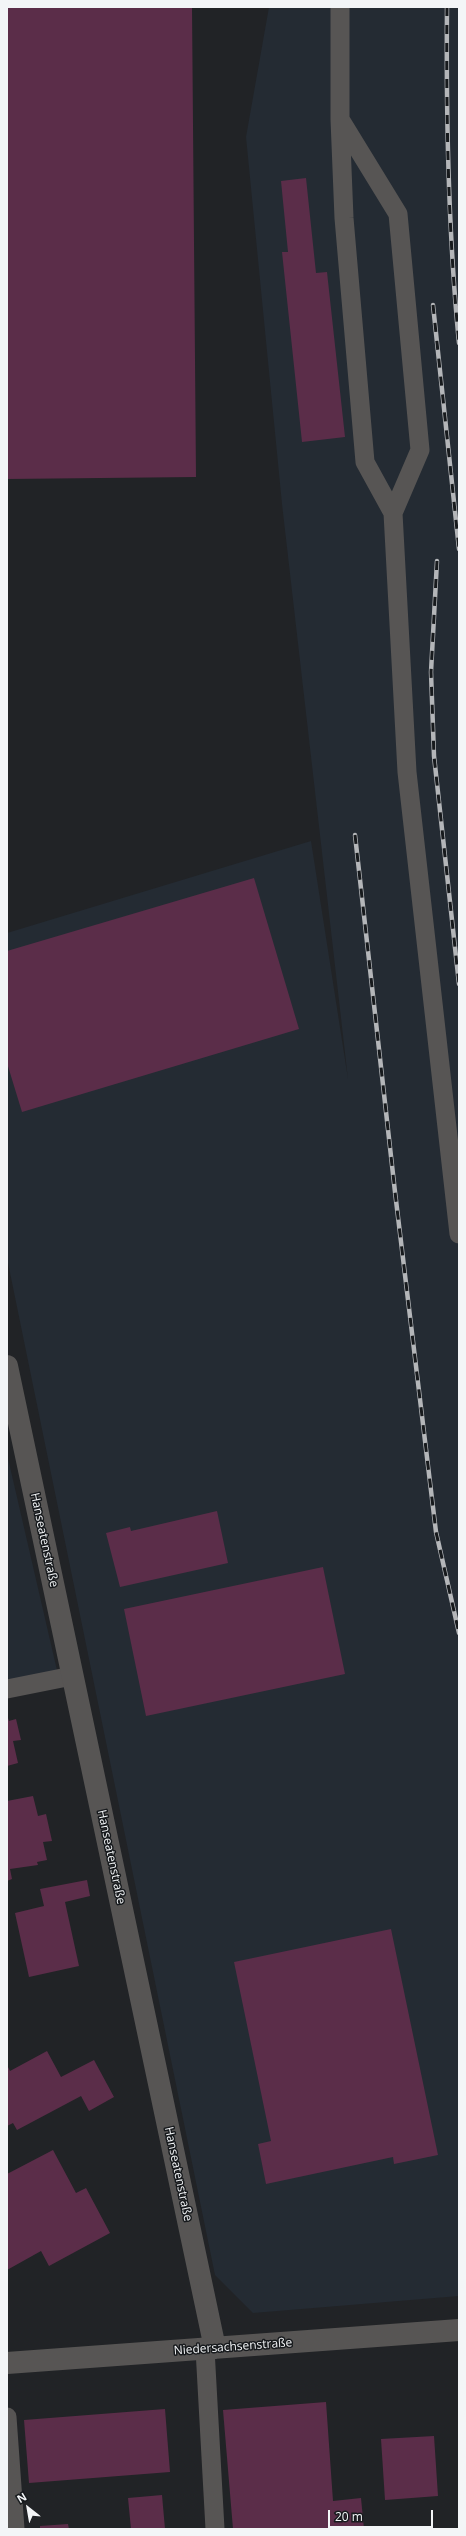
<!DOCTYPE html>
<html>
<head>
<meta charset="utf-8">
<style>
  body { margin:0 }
  #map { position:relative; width:466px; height:2536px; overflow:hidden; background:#212326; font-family:"Open Sans",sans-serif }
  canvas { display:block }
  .frame { position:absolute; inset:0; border:8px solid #f3f5f7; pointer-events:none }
  .north { position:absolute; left:8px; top:2488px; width:40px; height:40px; -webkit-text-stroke:3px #171a1d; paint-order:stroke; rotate:329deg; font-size:11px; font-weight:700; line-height:16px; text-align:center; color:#f3f5f7 }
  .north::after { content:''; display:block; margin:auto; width:14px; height:18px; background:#f3f5f7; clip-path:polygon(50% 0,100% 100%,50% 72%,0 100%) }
  .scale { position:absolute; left:328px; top:2510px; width:105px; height:18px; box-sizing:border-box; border:2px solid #f3f5f7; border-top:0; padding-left:5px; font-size:12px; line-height:14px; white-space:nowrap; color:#f3f5f7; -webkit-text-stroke:3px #171a1d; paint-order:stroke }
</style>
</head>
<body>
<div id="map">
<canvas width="466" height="2536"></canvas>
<div class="frame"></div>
<div class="north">N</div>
<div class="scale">20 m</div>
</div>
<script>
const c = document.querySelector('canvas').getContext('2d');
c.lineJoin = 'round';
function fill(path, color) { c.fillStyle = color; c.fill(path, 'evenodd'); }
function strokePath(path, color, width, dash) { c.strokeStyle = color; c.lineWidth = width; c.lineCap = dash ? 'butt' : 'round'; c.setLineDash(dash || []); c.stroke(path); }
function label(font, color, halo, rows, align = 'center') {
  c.font = font + ' "Open Sans",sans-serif'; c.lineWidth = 3; c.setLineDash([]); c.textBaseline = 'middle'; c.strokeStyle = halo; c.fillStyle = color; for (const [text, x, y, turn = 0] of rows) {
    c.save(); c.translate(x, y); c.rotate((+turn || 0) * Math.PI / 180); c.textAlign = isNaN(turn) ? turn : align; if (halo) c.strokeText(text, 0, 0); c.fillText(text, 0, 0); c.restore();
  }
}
fill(new Path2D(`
  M269,7H459V2296L253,2313L215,2275L7,1258V933L311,841L348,1079L282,504L246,137Z
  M7,1454L59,1679L7,1691Z`), '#242b33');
fill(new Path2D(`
  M7,7H192L196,477L7,479Z
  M306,178L316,273L327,272L345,437L302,442L282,252H288L281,181Z
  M254,878L299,1029L22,1112L7,1063V951Z
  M217,1511L228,1563L120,1587L106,1533L130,1527L131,1531Z
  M323,1567L345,1674L146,1716L124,1609Z
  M7,1715L9,1721L16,1719L21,1740L13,1741L18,1763L7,1766Z
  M33,1796L38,1816L46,1814L52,1841L43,1842L47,1860L37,1862L38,1865L10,1869L12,1879L7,1881V1801Z
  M87,1880L90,1896L65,1902L79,1966L29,1977L15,1913L44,1906L40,1889Z
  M391,1929L438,2155L394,2164L393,2157L266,2184L258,2144L271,2141L234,1962Z
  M47,2051L61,2077L94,2060L114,2097L89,2111L81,2096L17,2130L13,2123L7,2126V2065L10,2071Z
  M53,2150L76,2193L86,2188L110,2233L49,2266L41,2251L7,2270V2174Z
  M326,2402L333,2501L361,2498L364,2529H233L223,2410Z
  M165,2409L170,2472L29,2483L24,2420Z
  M434,2436L438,2496L385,2500L381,2439Z
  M162,2495L165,2529H131L128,2498Z
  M68,2524L69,2529H40V2526Z`), '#5b2d49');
strokePath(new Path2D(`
  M340,7V119L344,218L365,462L393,513L407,772L459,1234
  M341,121L398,214L420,450L393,513
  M7,1689L72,1676
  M205,2349L215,2529
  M7,2417L15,2529`), '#575554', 19);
strokePath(new Path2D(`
  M7,1366L215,2348
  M7,2363L459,2330`), '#575554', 22);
const rail = new Path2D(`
  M447,7C446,120 448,231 459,343
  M433,305L459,549
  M437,561L431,672L434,756L459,984
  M355,835L395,1192L436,1532L459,1633`);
strokePath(rail, '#b4b6b9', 4.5);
strokePath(rail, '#171a1d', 3, [9]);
label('12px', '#f3f5f7', '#171a1d', [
  ["Hanseatenstraße",44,1540,78],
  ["Hanseatenstraße",111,1857,78],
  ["Hanseatenstraße",178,2174,78],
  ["Niedersachsenstraße",233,2347,-4]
]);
</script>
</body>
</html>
